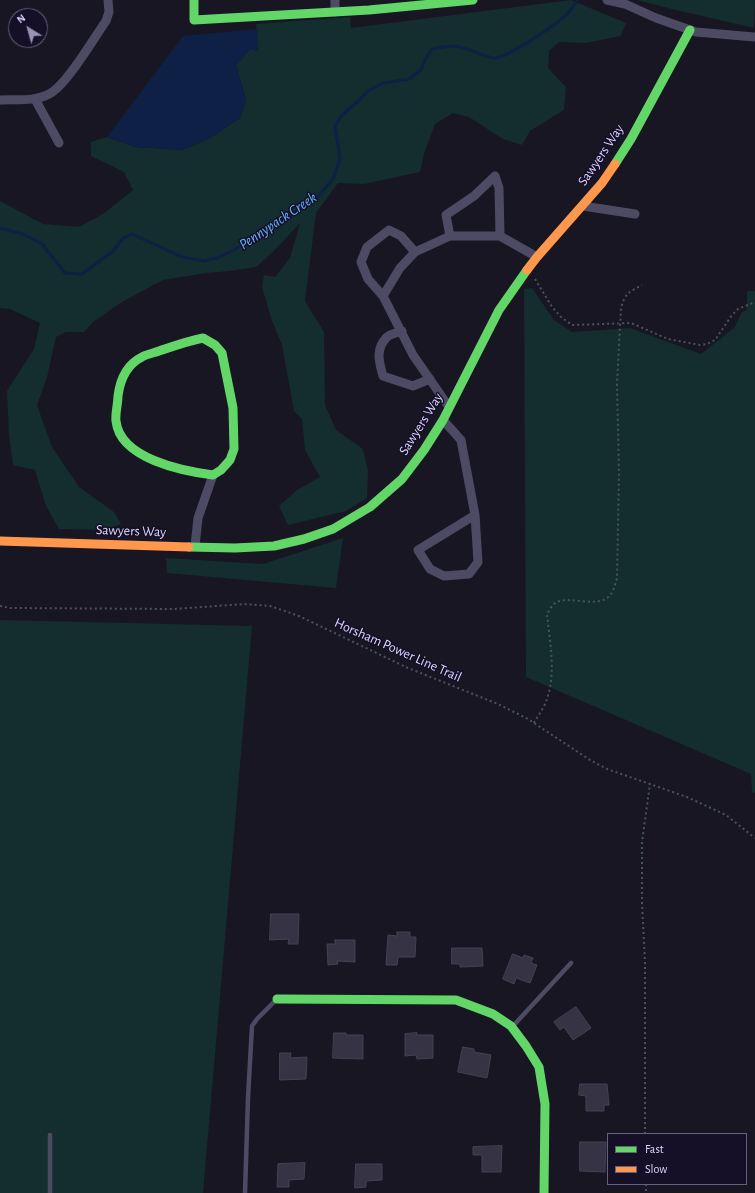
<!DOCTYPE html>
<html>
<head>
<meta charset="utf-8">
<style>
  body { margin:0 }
  #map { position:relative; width:755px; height:1193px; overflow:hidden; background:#181622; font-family:"Alegreya Sans",sans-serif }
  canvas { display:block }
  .legend { position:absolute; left:607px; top:1133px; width:140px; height:52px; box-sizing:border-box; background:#151028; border:1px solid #65607e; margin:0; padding:5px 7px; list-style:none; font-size:12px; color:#ddd7fe }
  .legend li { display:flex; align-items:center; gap:8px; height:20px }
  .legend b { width:20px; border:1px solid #65607e }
  .north { position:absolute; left:8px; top:8px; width:40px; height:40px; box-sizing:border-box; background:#151028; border:1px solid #65607e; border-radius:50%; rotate:323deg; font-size:11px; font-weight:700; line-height:16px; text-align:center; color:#ddd7fe }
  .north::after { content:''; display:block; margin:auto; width:14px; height:18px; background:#9893b1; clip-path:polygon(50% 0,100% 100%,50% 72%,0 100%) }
</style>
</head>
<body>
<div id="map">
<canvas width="755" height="1193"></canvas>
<ul class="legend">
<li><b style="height:5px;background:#63d668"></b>Fast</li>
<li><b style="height:5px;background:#ff974d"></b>Slow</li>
</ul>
<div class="north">N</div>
</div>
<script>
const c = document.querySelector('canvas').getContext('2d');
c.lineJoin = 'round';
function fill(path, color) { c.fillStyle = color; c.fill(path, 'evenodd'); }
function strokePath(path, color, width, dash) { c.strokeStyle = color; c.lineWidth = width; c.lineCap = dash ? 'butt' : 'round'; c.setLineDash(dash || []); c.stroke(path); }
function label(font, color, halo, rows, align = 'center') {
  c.font = font + ' "Alegreya Sans",sans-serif'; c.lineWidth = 3; c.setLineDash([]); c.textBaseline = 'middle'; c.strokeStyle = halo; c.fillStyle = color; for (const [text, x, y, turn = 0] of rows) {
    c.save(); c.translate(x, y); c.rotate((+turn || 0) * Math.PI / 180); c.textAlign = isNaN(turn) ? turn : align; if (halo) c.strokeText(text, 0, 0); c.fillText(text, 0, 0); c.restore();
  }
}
fill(new Path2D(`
  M571,0L626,23L621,36L585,43L559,42L549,51L548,68L566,87L564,110L530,131L522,145L503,139L469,117L453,113L435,124L424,154L420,172L364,184L338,183L316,213L305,301L324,332L325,405L336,430L363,449L368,471L367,498L346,511L288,525L279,506L297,490L320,477L305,450L302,419L294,411L282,345L271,318L262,287L264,275L275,277L290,258L300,223L275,250L256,267L230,271L206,273L163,280L122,302L93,322L84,332H66L56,337L47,377L37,405L52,447L79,487L114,512L121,524L104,530L59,529L46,506L35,470L13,465L9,435L7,391L34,349L40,323L10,309L0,308V201L43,224L79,227L103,214L133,190L124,172L91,156V142L107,137L135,147L183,150L210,138L240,118L246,100L236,65L250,49L258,51L256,24L350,17L351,28Z
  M637,0H755L754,28L672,9Z
  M532,288L554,320L572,332L630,328L701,354L734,328L742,312L747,310V291H755V793L752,792L751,774L526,677L524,289Z
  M343,538L336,588L167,573L166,558L263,564Z
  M0,620L252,626L203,1193H0Z`), '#142d2f');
fill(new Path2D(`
  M257,29L258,51L250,49L236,65L246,100L240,118L210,138L183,150L135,147L107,137L183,36Z`), '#0e2045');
strokePath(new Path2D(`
  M0,228L23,234L42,244L65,273L82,274L113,251L123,238L132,234L182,257L204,261L217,258L234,250L314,201L333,179L340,159L335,126L342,115L356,103L368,91L383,83L409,79L421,70L425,60L432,49C441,47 451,45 460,47C472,49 482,57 495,58C507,58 557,24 566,15C570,11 575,5 577,0`), '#0e2045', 3);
const building = new Path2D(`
  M271,914H299L298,944H288L289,939L270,940Z
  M397,932H410V937H416L415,957H398L397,965H386L388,935L397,936Z
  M335,940H355V962L337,961L338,964L328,965L327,944H335Z
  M452,948H482L483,966L460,967V964H452Z
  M513,954L523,958L524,955L533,958L531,963L537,965L530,983L516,978L514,984L503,979Z
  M576,1007L591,1028L573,1040L564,1027L560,1030L554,1022Z
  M334,1033H346V1035H363V1059L333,1058Z
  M417,1033V1035H433V1058L417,1059L416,1055L405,1056V1034Z
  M463,1047L474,1049V1052L491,1055L487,1078L458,1072Z
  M280,1053H291L290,1058L307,1057L306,1079L280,1080Z
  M580,1084H607L609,1105H604V1111H586V1096L579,1095Z
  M580,1142H606L605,1172L580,1171Z
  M502,1146L501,1172H482V1155H473V1147Z
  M305,1163L304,1179L289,1180V1187H277L278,1164Z
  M356,1164H382V1180L366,1181V1187L355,1188Z`);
fill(building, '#363444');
strokePath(building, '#454156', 1);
strokePath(new Path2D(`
  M535,279L552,307L561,317L572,325L631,323L668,339L700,345L707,344L715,340L732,315L738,309L755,302
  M0,606L10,608L174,609L244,604L270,606L288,612L301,617L408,668L498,704L528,719L590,760L607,769L687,797L726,815L755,838
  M534,723C537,717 542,711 545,704C557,677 550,643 547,614C550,610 552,604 557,602C569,596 594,607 607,598C613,594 615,585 617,578L619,473L617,384L621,308C625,293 629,292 642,285
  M645,1134V962L642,903V842L650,784
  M646,1184V1193`), '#485463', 2, [2, 3]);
strokePath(new Path2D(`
  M513,1026L571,963
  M50,1193V1135
  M245,1193L248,1098L252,1026L257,1019L276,1000`), '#4d4b63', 4.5);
strokePath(new Path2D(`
  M335,0V12
  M607,0L625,4L656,18L696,32L755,37
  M35,99L59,143
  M0,100C15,99 35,102 49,94C66,86 94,38 106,21L109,12L108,0
  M583,206L635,214
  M450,236L446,215L474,196L495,176L499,188L500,236
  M415,252L401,236L389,230L367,247L361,262L368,279L383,296L413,355L449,407
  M383,296L400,268L415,252L450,236H500L537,257
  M402,331C397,333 390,334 387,337C375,349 379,362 383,376L413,386L430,379
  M443,420L461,440L475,515L478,562L469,574L444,576L430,569L418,550L475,515
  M195,546L198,518L213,475`), '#4d4b63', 9);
strokePath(new Path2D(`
  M194,0V20L369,10L473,0
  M615,164L631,139L690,30
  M203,338L215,345L222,353L233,408L234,449L230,460L221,470L213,475C183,471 120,459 116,421C115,413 118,404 118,396C120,380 126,365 142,357C147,354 154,353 159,351C174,346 188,341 203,338Z
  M189,547L235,548L274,546L304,539L333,529L370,507L402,479L424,450L443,420L499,310L527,270
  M277,999L456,1000L493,1014L511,1026L526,1046L539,1067L545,1104L544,1193`), '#63d668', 9);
strokePath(new Path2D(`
  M527,270L537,257L602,183L615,164
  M0,541L189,547`), '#ff974d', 9);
label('14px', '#ddd7fe', '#151028', [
  ["Sawyers Way",601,155,-56],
  ["Sawyers Way",421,424,-58],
  ["Sawyers Way",131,531,2],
  ["Horsham Power Line Trail",398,650,24]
]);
label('italic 15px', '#67b1fc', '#151028', [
  ["Pennypack Creek",278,221,-34]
]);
</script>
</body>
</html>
